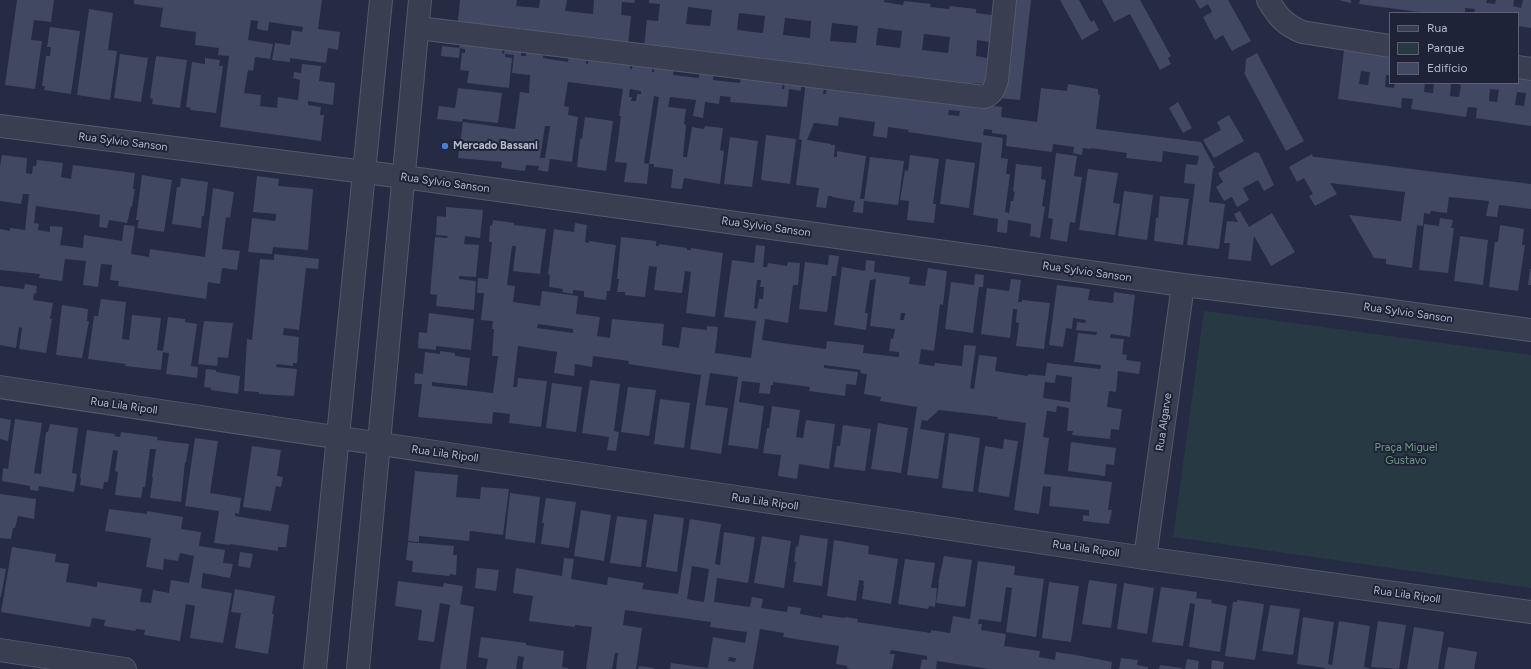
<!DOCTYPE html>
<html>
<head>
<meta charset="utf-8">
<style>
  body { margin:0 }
  #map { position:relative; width:1531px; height:669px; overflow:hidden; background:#252b42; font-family:Figtree,sans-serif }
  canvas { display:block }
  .legend { position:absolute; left:1389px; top:12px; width:130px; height:72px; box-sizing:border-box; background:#1e2337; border:1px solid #5b5f72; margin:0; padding:5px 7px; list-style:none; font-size:12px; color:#b6bacb }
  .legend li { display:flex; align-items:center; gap:8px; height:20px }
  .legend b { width:20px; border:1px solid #5b5f72 }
</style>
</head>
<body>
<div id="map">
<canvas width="1531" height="669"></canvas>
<ul class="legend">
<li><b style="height:5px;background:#393e51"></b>Rua</li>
<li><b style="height:11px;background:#273a43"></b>Parque</li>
<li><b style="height:11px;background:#404862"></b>Edifício</li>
</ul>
</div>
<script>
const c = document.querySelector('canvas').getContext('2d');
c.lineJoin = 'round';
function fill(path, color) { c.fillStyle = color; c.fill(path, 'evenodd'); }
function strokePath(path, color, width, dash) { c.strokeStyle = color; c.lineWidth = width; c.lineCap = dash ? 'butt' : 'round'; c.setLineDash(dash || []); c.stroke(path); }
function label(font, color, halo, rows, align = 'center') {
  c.font = font + ' Figtree,sans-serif'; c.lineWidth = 4; c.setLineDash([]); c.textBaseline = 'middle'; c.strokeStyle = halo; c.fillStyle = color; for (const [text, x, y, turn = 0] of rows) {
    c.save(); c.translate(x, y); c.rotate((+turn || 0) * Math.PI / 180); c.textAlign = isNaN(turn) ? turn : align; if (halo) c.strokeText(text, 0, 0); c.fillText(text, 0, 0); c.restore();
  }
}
fill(new Path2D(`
  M1204,311L1531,355V588L1173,537Z`), '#273a43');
fill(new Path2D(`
  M17,0H54L51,22L34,20L31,40L42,41L35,89L5,85Z
  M134,0H322L318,29L340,32L338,50L328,48L326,63L290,58V62L272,60L275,43L290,45L292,30L302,32L303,27L269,22L268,31L257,29L258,21L251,20L248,40L273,44L270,59L255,57L253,71L248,70L244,93L261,95L260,106L277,108L278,97L298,100L300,80L293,78L294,72L301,73L302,64L321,66L319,81L335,83L333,105L308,101V105L321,107L320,115H324L321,141L220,127L229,56L218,55L219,48L195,45L196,32L160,27L163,8L134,4Z
  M460,0H517L516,6L539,8L540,0H567L565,11L593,14L594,0H635L634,3L622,2L621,15L631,16L628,45L457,30Z
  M649,0H884V2L903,5L904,1L931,4L930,7L949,9L950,6L976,9V13L992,15L989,42L977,40L976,56L987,58L985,84L969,83L968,87L940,84L941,80L922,78V82L644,47L647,20L658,21L660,4L649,3ZM688,7L712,10L710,26L686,24ZM739,13L765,16L763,33L737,30ZM785,18L811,21L810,38L783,35ZM832,23L858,26L856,43L830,41ZM878,28L902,31L900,48L876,45ZM924,34L950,37L948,53L922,50Z
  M1009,0H1031L1020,100L998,98Z
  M1060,0H1079L1091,22L1094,20L1099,30L1082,40Z
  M1102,0H1140L1171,56L1168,58L1171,64L1160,70L1130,14L1114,22Z
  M1195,0H1228L1251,41L1232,51L1223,35L1215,40L1203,17L1212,12L1208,4L1200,9Z
  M1339,0H1351V3Z
  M1360,0H1487L1486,3L1495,4L1496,0H1514L1513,6L1521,8L1523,0H1531V28L1518,26V13H1474L1475,9L1465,8V13H1426L1359,4Z
  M89,9L113,13L108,50L117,51L110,100L77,95Z
  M50,27L80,31L71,94L44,90L45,86H42L46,56H50L51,47H47Z
  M461,40L503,45L502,53L504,54L505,45L522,47L521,56H526L527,47L544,49L543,58L568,62L569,53L587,55L586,64H588L589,55L631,60L630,69H632L633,60L653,62L652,72H654L655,64L674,66L673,75L699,78V70L714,72L713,80L740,83L741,75L783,80L782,89H784L785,80L801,82V91L789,89L787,107L730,102L731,97L720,96L719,104L705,102L703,118L693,116L696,100L670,97L668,107L686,109L684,124L686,125L683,157H687L692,127L704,129L705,126L723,128L720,150L724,151L720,184L684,178L682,189L671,188L673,169L654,167V164H649L659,97L654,96L644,163L649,164L647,184L624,182L627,163L615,162L621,116H619L623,89L568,82L564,106L569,107L568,115L578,117L572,162L550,159L548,172L538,170L539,166L526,165L525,171L501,168L502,162L458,158L463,122L515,129L520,92L529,93L530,75L512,73L514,55L505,54V57L512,58L509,88L467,83L469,71L460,70L462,53H465V49L459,48ZM630,89L641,91V94H637L636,101H631L632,97H629ZM545,126H550L545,158H540Z
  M442,46L460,48L459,58L441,56Z
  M1344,50L1390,57V75H1386L1385,87L1394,88L1395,83H1425L1424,92L1433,93L1434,83H1451L1450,96L1459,97L1461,85L1456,83H1518V74L1531,76V126L1476,118L1477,108L1468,107L1466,117L1411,109L1413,99L1402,98L1401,108L1338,99ZM1361,71L1370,72L1368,85L1359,84ZM1490,89L1499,90L1497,102L1489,101ZM1517,92L1526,93L1524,106L1515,105Z
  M1257,53L1304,141L1286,151L1244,73L1245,72L1246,59Z
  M120,54L148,58L141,102L114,98Z
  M156,56L187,60L180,108L152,104L153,99L150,98Z
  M205,58L220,60L219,66H223L216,113L190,110L191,108L186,107L192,62L205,64Z
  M806,81L825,84L823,94H826L827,85L1002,107L1001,117L1037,122L1041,88L1067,91L1068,84L1098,89V94L1100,95L1096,129L1201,142L1215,168H1213L1209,202L1225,204L1219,249L1187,245L1195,184L1184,183L1186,164L1197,165L1199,156L1163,151L1162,162L1126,158L1127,153L1091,148V149L1083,148L1082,155L1073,153L1074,147L1053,144L1052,152L1006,146L1007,135L992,133V130L984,129L983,135L1003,138L1001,158L1008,159L1006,174H1010L1005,212L1009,213L1011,201H1013L1015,192L1013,191L1016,164L1042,167L1041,179L1046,180L1042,206L1045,207L1040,238L1030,236L1031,224L1008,220L1007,233L997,232L998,219L973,215L982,143L908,132L909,130L888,127L887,138L873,136L875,122L839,117L838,126L814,123L807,140L831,144V145H835L834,157H837V151L866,156L860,199H864L863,213L853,212L855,201L832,197V196H828L826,208L816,207L819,188L796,185L802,140L799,139ZM949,110L960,111L959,116L948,115Z
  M458,88L502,93L498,123L463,119L462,122L437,119L439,106L455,108Z
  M1178,102L1192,128L1183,133L1169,108Z
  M1229,115L1244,141L1214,158L1203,140L1221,130L1217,122Z
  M585,117L613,121L606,171L577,167L580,139H582Z
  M766,135L796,139L790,184L761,180Z
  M730,137L758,141L752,187L724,184Z
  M1255,152L1259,153L1274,185L1264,191L1258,180L1243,188L1249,200L1237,207L1232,197L1224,201L1216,187L1223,182L1218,173Z
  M1056,153L1077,156L1074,176L1082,177L1075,223L1070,222L1067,242L1050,239L1053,219L1048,218Z
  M1312,154L1313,157H1316L1531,184V209L1499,205L1497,217L1486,216L1489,201L1449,197L1447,213L1431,211L1430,214L1424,213L1423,226L1417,225L1412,268L1386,264V259L1374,258L1349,215L1401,221L1405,192L1330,183L1337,194L1315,206L1309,196L1313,194L1304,178L1297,182L1289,167Z
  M2,155L27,158L26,173L32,174L33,166H36L37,160L63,163L61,177L71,179L73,165L135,173L133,189H135L132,206H131L127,223L109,220L107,228L99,227L100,215L36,206L34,223L39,224L38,230L50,232V226L63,227L60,245L83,248L84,235L122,241L124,225L135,226L131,254L149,257L150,249L205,257L213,188L234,192L230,218L226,217L222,249L240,251L237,270L222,268L220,284L208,282L206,299L118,286L119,281L110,280L112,265L101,264L98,287L83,285L86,261L65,259L62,281L39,278L40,274L0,270V229L10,231V228L25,230L29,194H23L21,204L0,201V166Z
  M910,155L939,159L933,204H936L934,223L907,220L909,201L900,200L905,170L908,171Z
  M870,157L904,161L898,205L864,201Z
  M946,159L975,163L969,208L940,204Z
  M1088,169L1118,173L1113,203L1120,204L1115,235L1079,230Z
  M142,175L172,180L164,232L137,228L139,220H136Z
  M257,176L279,179L278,186L313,189L308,250L273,247L272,254L248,252L252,218L275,221L276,217V214L253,212Z
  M181,178L208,182L204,216H202L201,228L172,224L177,187H180Z
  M1124,191L1153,195L1147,240L1118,236Z
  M1160,196L1189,199L1183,245L1154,241L1156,218H1158Z
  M446,207L483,210L480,238L465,236L464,244L479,245L476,277L459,276V279L476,281L474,310L436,306L437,295L430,294L435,237L447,238L448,236L436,235L437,216L446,217Z
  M1240,211L1249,227L1272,213L1295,252L1271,266L1254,236L1251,261L1228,259L1230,243H1224L1227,221L1238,222L1234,214Z
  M1440,218L1453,220L1451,228H1454L1448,273L1419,270L1424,224L1439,226Z
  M493,220L514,223V225L546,229L540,274L513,271L516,246H512L507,285L515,286L513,302L540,306L542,291L578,296L576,314L600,317L597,336L610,338L612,319L664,324L662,345L679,348L682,327L707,330V326L718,327L715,353L751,358L756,321L724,317L732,260L754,263L756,245L765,246L763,267H767L768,263L787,266L788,262L800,263L798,285H793L788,323L765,319L762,340L789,344L826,349L827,341L864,345L863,353L899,357V352L889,351L891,338L893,339L895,329L870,326L876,279L870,280L865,313H868L866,330L834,325L842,267L865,271L866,260L875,261L874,272L910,277L909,284L925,286L928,268L947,271L943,305L940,304L934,351L921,349L919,364L934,366L935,363L962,366L964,345L976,346L970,388L974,389L979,355L997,357L995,371L1028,376V374L1045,376L1047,363L1100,369L1101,365L1074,362L1078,333L1096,335L1097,332L1076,330L1077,322L1085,323L1086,320L1073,318L1072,329L1066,328L1063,347L1049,345L1057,285L1090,289L1088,300L1113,303L1114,292L1135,295L1130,337L1111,334L1110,338L1124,339L1122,354L1127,355L1126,360L1141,362L1139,374L1118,371L1116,392L1109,391L1107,407L1122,409L1119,430L1111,429L1110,439L1072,435L1073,431H1067L1069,408L1057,406L1056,412L1047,411L1043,437L1049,438L1044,474L1112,482L1108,510H1112L1109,524L1083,521V515L1089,516V510L1049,506L1051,487L1043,486L1039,514L1014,510L1026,423L997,419L998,417L990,416L939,410L927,421L922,420L920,429L945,433L938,479L907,475L917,407L880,401L881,397L864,394L867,374L860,373L861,370L824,365V368L858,372L856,385L846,384L845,396L809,391L810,387L773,382V385H771L770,394L759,393L760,383L742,381L739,402L764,406L758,449L728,445L738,377L710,373L705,405L728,408L721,454L690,449L701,375L628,364L629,361L593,356L592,367L575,364L574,376L554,373L557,352L518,346L513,387H517L518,378L547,381L541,427L509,423L510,414L493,412L492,424L418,417L422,384H414L415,373L423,374L425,352L440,354V351L455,353V356L470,358L467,386L432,382V386L493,393L498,356H492L494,329H492L493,321L481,320L484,293H477L478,278L488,279L492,242H489L490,225L492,226ZM757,280H761L760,287H764L763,299H759L757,309L754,308ZM901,313H905L904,320H900ZM538,324L573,329V333L537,328ZM1056,375L1072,377L1070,402L1043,398L1045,382L1055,383Z
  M575,223L587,225L585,242L589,243V241L616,245L610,291H607L606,300L584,297V291L573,290V294L562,292L563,289L549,287L550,275L548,274L554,229L574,232Z
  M1500,225L1524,229L1522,245H1525L1518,291L1489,287L1495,242H1498Z
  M1460,236L1488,240L1483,285L1454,281Z
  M621,237L656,241V246H659V244L687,248V250H691V248L723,253L715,317L686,313L691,272L685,271L682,293L654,290L657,267L649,266L645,297L625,295V292H617L619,279H617Z
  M274,254L319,259L318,269L306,268L299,330L284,328L283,335L299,337L297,363H293V366L277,364L276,367L297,369L294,396L259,394V392L244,391L247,339L252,340L260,259L274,260Z
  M829,255L839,256L836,276H832L827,312L799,309L805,262L828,265Z
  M1530,269H1531V285H1528Z
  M975,274L984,275L983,287H979L973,333L945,329L951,282L974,285Z
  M1011,279L1021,280L1018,302H1022V300L1050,303L1044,349L1016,346L1019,323L1016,322L1017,309H1013L1010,338L981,334L987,288L1009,291Z
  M25,284L37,286L36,294L34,293L33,300L53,303L50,319H52L46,353L19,349L22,328L19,327L16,348L0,345V286L24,289Z
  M101,299L126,302L122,339L129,340L132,315L161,318L157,350L163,351L168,317L185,319V322L197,324L191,366L198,367L197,378L166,374L169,353L163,352L161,370L125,366L126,364L88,359L94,316H98Z
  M62,305L88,309L87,321H89L82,358L56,355Z
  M429,313L474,319L471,350L436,346V350L418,348L419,332L427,333Z
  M204,321L233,323L228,358L218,357L217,366L198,364Z
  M206,369L216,370V372L240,376L238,394L211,390V388L204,387Z
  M590,380L620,384L614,431L619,432L616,451L607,450L609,437L582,433Z
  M552,383L582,387L576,432L546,428Z
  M628,387L656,390L649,436L621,432Z
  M660,399L690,403L684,448L654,444Z
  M772,406L800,410L796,437L803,438L806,420L835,424L829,469L799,464L797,479L778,476L781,455L763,453L767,428H769Z
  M0,418L11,420L8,441L0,439Z
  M15,419L42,423L34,473L41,474L46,432H48L50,424L78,428L72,473L77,474L74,492L39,486L38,491L30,490V486L2,481L3,468L8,469Z
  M878,423L908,428L901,473L871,469Z
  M843,425L871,429L865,471L834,467L837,446H840Z
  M87,430L115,434L114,436L120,437L121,432L158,437L157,440L189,444L186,462H185L181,502L150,498L153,477H152L156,449H150L145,487H143L141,498L115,495L118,472L115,471L118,451L113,450L108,482H104L103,489L80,485L81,478H80Z
  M949,433L980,438L973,492L942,488Z
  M195,438L218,441L210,493L241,498L239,514L235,513V516L289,525L286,547H278V551L230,544V545L214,543L219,511L185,506Z
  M1004,439L1018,441L1009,497L978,492L985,446L1003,449Z
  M1071,442L1116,448L1114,465L1106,464L1105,476L1068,471Z
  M252,446L281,450L277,476L283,477L281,487L276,486L271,511L243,507Z
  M415,471L458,475L456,497L480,499L481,487L509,489L503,535L470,531L469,541L419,536V542L408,541Z
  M510,493L540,497L535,543L505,539Z
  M0,494L36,499L34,519L18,516L15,528H13L11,539L0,538Z
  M546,498L576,502L569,548L541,544L544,523H542Z
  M109,509L147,514V511L183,517L181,529L201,532L199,546L225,550L223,563L233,564L230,578L203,573L201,588L232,593L223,643L190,638L195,606L186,604L180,641L144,635L145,630L136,629L135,631L104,626L105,620L92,618L90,627L1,612L12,547L56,554L55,562L69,564L66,582L97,587V582L142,589L140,602L151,603L153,590L169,593L171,580L189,583L194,556L180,553L178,561L164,559L163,570L146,567L151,538L105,531Z
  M581,510L611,515L604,561L574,556Z
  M654,514L684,518L677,572L646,567Z
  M617,516L647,520L641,567L610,563Z
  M690,519L721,524L715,564L720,565L724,532L755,537L748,583L717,578L714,602L750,607L752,597L763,599L761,608L787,612L788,606L801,608L800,614L822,618L823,615L845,618V617L858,619L857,622L931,633V630L950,633L953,616L970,619L978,561L1015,566L1014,575L1044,579L1036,637L1006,632L1012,588L1006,587L1001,622L979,619L978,624H982L981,630L1006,634L1004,646L1040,651L1039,657L1055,660L1056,652L1076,655L1112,662L1111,669H989L937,661L936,669H920L922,659L927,660V656L891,650L890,654H895L892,669H851L847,668V666L836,664L839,646L783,637L784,633L760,629L753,669H670L671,663L708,668L713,637L745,643L747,632L710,627L711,622L625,610L623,625L642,628L636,669H616L618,653H615L612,669H586L592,627L575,625V627L529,621L533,596L513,593L516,568L562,576L564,558L574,559L571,579L607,585L608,577L644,583L642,589L678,594ZM692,566L709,569L704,602L687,599ZM729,657L736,658L735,662L728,661Z
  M800,535L828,539L822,586L793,582L796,562H794L796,546L798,547Z
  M762,536L791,541L784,588L754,583Z
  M834,540L869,546L868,554L898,559L891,604L862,599L864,585H863L864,581L859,580L856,601L827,596Z
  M408,542L454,546L453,555H457L456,575L450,574L449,576L412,572L413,561L406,560Z
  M240,552L253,554L250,568L238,566Z
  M944,556L972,560L965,607L936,603L939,583H938Z
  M905,559L935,563L931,588H937L935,607L929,606L928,609L898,604Z
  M0,568L6,569L1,597H0Z
  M477,568L499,570L496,591L475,588Z
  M1089,580L1117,584L1111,628L1082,624Z
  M398,581L443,587L444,583L463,586L460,604L474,607L466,669H440L450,605L440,603L434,642L418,640L422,610L395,606Z
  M1049,582L1079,586L1071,642L1042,638Z
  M1124,583L1154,588L1147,634L1117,629Z
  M1161,587L1197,592L1196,598L1212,600L1211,603L1227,606L1220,652L1189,647L1195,604L1190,603L1183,646L1152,642Z
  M235,589L275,596L272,614H274L268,654L235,648L241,613L231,612Z
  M1237,600L1264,604L1255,660L1225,656L1233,602H1237Z
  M1270,605L1300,609L1293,655L1262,651Z
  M1303,617L1334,622L1328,664L1332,665L1339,621L1370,626L1364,667L1372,669H1325V668L1297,664Z
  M1378,621L1406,625L1399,669L1371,667Z
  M1414,627L1444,632L1438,669H1407Z
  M481,637L526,643V645L564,651L562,667L568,668V669H522L524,657L518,656L516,669H486L488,659L478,657Z
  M1448,647L1477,652L1474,669H1444Z
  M1121,658L1138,660L1137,665L1148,667V669H1119Z
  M1187,659L1199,661L1198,669H1185Z
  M1212,660L1224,662L1223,669H1211Z
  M1160,665L1182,668V669H1159Z
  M639,666L654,668V669H638Z`), '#404862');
const minor = new Path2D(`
  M1268,0C1278,17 1284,24 1302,32L1390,46
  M418,28L984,97C993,94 994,89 997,80L1005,0
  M1518,67L1531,69
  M0,126L404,177L1183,285L1349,305L1531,330
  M1145,558L1183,285
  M0,650L125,669`);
const tertiary = new Path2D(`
  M0,387L1145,558L1531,612
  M315,669L381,0
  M358,669L420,0`);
strokePath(minor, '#54596b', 24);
strokePath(tertiary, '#54596b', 24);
strokePath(minor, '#393e51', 22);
strokePath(tertiary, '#393e51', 22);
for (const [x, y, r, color] of [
  [445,146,4,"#3f7fe0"]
]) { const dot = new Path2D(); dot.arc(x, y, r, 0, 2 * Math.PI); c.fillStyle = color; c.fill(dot); strokePath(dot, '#1e2337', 1.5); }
label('11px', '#b6bacb', '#1e2337', [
  ["Rua Sylvio Sanson",123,142,7],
  ["Rua Sylvio Sanson",445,183,8],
  ["Rua Sylvio Sanson",766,227,8],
  ["Rua Sylvio Sanson",1087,272,8],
  ["Rua Sylvio Sanson",1408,313,8],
  ["Rua Lila Ripoll",124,406,8],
  ["Rua Algarve",1164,422,-82],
  ["Rua Lila Ripoll",445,454,8],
  ["Rua Lila Ripoll",765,502,8],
  ["Rua Lila Ripoll",1086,549,8],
  ["Rua Lila Ripoll",1407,595,8]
]);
label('bold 11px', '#b6bacb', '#1e2337', [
  ["Mercado Bassani",453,146]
], 'left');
label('11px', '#6c9d81', '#1e2337', [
  ["Praça Miguel",1406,448],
  ["Gustavo",1406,461]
]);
</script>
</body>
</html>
